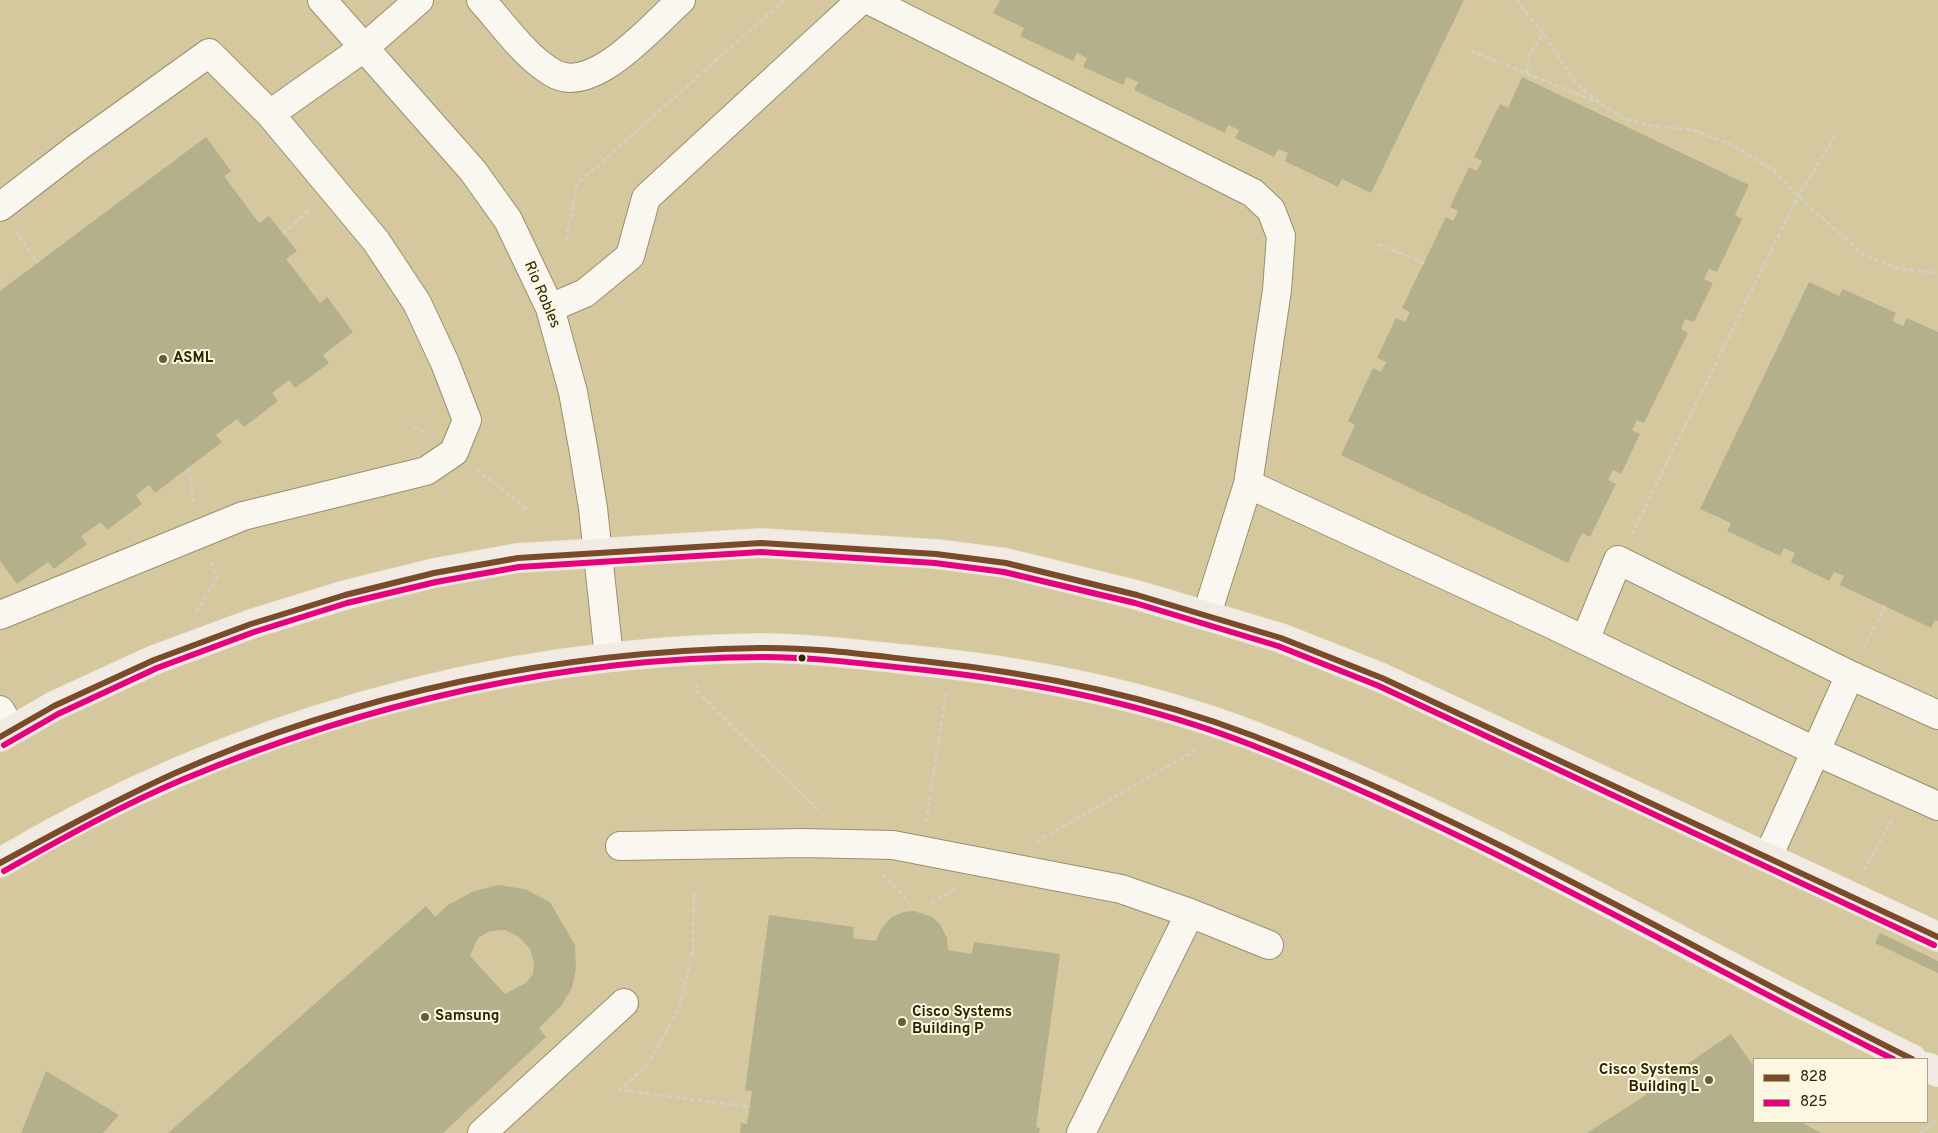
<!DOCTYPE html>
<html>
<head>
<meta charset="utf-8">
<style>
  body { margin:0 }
  #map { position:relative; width:1938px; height:1133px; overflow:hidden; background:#d5c89e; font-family:Overpass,sans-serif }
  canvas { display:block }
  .legend { position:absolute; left:1753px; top:1058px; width:175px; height:65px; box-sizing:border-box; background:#fdf7e1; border:1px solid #aaa389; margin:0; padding:6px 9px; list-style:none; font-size:15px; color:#2d2404 }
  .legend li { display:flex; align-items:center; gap:10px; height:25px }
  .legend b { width:25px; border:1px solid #aaa389 }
</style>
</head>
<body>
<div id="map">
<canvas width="1938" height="1133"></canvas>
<ul class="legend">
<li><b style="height:6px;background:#7a4b2a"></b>828</li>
<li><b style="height:6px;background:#e5007d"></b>825</li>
</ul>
</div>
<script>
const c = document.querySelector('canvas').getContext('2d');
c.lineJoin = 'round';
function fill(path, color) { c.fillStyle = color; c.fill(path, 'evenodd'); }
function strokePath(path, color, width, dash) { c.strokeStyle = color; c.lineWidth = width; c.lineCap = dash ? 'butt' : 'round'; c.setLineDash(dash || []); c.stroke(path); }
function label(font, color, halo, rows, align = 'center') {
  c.font = font + ' Overpass,sans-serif'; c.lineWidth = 4; c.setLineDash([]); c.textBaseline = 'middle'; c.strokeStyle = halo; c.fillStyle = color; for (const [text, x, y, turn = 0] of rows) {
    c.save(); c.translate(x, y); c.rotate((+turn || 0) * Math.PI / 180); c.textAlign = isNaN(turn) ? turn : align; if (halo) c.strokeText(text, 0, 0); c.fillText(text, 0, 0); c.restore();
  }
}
fill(new Path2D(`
  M1000,0H1464L1371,193L1342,179L1338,187L1285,161L1288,153L1278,149L1274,157L1235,138L1239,130L1228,125L1225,133L1134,90L1138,82L1127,77L1123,85L1083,67L1087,58L1077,53L1073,61L1020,36L1024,28L993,13Z
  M1522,77L1749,185L1735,215L1742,219L1717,272L1709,269L1704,279L1713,283L1694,322L1685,319L1681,329L1688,333L1644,423L1637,420L1632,430L1640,434L1621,474L1613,470L1608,480L1616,484L1590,537L1582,533L1568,563L1341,455L1355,425L1348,421L1373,368L1381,372L1386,362L1377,358L1396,318L1405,322L1410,312L1402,308L1446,217L1453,221L1458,211L1450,207L1469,167L1477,171L1482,161L1474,157L1500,104L1508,108Z
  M206,137L231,171L224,176L259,223L269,216L297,251L286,259L320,303L327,297L353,332L323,355L329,363L295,388L289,380L272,393L278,401L244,427L237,419L216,435L222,442L155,493L149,485L136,495L142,504L107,530L101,522L81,536L87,544L54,569L48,562L17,584L0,561V291Z
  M1809,282L1839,296L1843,289L1896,313L1892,321L1903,326L1907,318L1938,332V621L1935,620L1931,628L1840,585L1844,576L1834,572L1829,581L1791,562L1795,553L1784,548L1780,556L1727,531L1731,523L1700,509Z
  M498,885L525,889L550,902L575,945L576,968L572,988L561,1006L539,1028L546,1037L443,1133H168L426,906L435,917L448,905L474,891ZM505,930L519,937L530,949L534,962L533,974L526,983L505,994L470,956L478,938L490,931Z
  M914,911L932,917L940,924L947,938L948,950L972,954L974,942L1060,954L1036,1127L1040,1128L1039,1133H740L741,1123L747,1124L752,1091L745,1090L769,915L854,927L853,938L876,941L881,929L892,917L904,912Z
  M1880,933L1938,961V973L1875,943Z
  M1731,1034L1754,1067V1122H1801L1821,1133H1587L1646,1095L1645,1093Z
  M46,1071L119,1115L103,1133H21Z`), '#b5b08c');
const minor = new Path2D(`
  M322,0L473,171L508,220L550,308L573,392L583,447L593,508L609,657
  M481,0C503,24 525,57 553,73C593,97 654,24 681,0
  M869,0L1253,193L1271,210L1281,236L1277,290L1248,484L1207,614
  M270,114L365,47L419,0
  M0,207L78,147L209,53L270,114L376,241L417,303L445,363L467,420L454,452L426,471L243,516L0,615
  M550,308L585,293L630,256L646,198L861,0
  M1248,484L1551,624L1815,751L1938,806
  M1585,640L1618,560L1850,675L1938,715
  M0,710L12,730
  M620,846L803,843L893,845L1121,889L1190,913L1269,945
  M1768,857L1850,675
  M482,1133L624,1003
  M1081,1133L1190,913`);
const major = new Path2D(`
  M0,737L54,706L154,660L251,624L345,595L434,573L518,558L761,543L936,554L1006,563L1137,595L1281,638L1382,678L1938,937
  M0,863C227,727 494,651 759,648C806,648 855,654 902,659C1020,670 1140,693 1251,735C1481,824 1691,952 1912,1059
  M1927,1067L1938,1072`);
strokePath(minor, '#9a906e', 30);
strokePath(major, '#ece6d3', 30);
strokePath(new Path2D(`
  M1516,0L1543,33L1576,83L1598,102L1623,118L1647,125L1693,130L1732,145L1774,171L1798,196L1864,255L1900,269L1938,273
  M1471,51L1595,101
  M1526,74L1531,52L1543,33
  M15,230L38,263
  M283,234L311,208
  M566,240L577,184L784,0
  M1378,244L1424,263
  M413,426L428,435
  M189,468L194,504
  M476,469L527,509
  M1632,534L1798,196L1838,132
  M196,612L217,579L211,560
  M1863,650L1885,606
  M696,683L698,692L821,813
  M926,822L946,694
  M1036,842L1198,749
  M1864,870L1893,818
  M882,874L909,902
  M694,892L693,950L680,1007L646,1067L619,1090L750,1107
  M931,903L957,888
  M1920,1133L1938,1119`), '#d3cfc1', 3, [5, 2.5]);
strokePath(minor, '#f9f7f0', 28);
strokePath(major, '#f1ebe4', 28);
strokePath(new Path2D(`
  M0,737L54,706L154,660L251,624L345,595L434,573L518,558L761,543L936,554L1006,563L1137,595L1281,638L1382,678L1938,937
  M0,863C57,832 114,801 173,774C355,693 560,651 759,648C814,647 868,655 922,661C1034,673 1146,695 1251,735C1480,822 1693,950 1912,1059`), '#7a4b2a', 6);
strokePath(new Path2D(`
  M4,745L58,714L157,668L254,632L347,603L436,582L519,567L761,552L935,563L1004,572L1135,603L1278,646L1379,686L1934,945
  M4,871C63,838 122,805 184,779C367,703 565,657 764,657C818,657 871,665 925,670C1035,682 1146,704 1249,744C1472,830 1679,953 1893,1059`), '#e5007d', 6);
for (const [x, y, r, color] of [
  [163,359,5,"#685d3a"],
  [802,658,4.5,"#2d2404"],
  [425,1017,5,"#685d3a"],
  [902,1022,5,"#685d3a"],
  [1709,1080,5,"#685d3a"]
]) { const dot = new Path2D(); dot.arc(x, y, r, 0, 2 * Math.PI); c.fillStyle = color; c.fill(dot); strokePath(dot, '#fdf7e1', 2); }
label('15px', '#2d2404', '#fdf7e1', [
  ["Rio Robles",541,295,67]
]);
label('bold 15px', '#2d2404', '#fdf7e1', [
  ["ASML",173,359],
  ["Cisco Systems",912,1013],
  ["Building P",912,1030],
  ["Samsung",435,1017],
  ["Cisco Systems",1699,1071,"right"],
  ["Building L",1699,1088,"right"]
], 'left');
</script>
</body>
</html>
